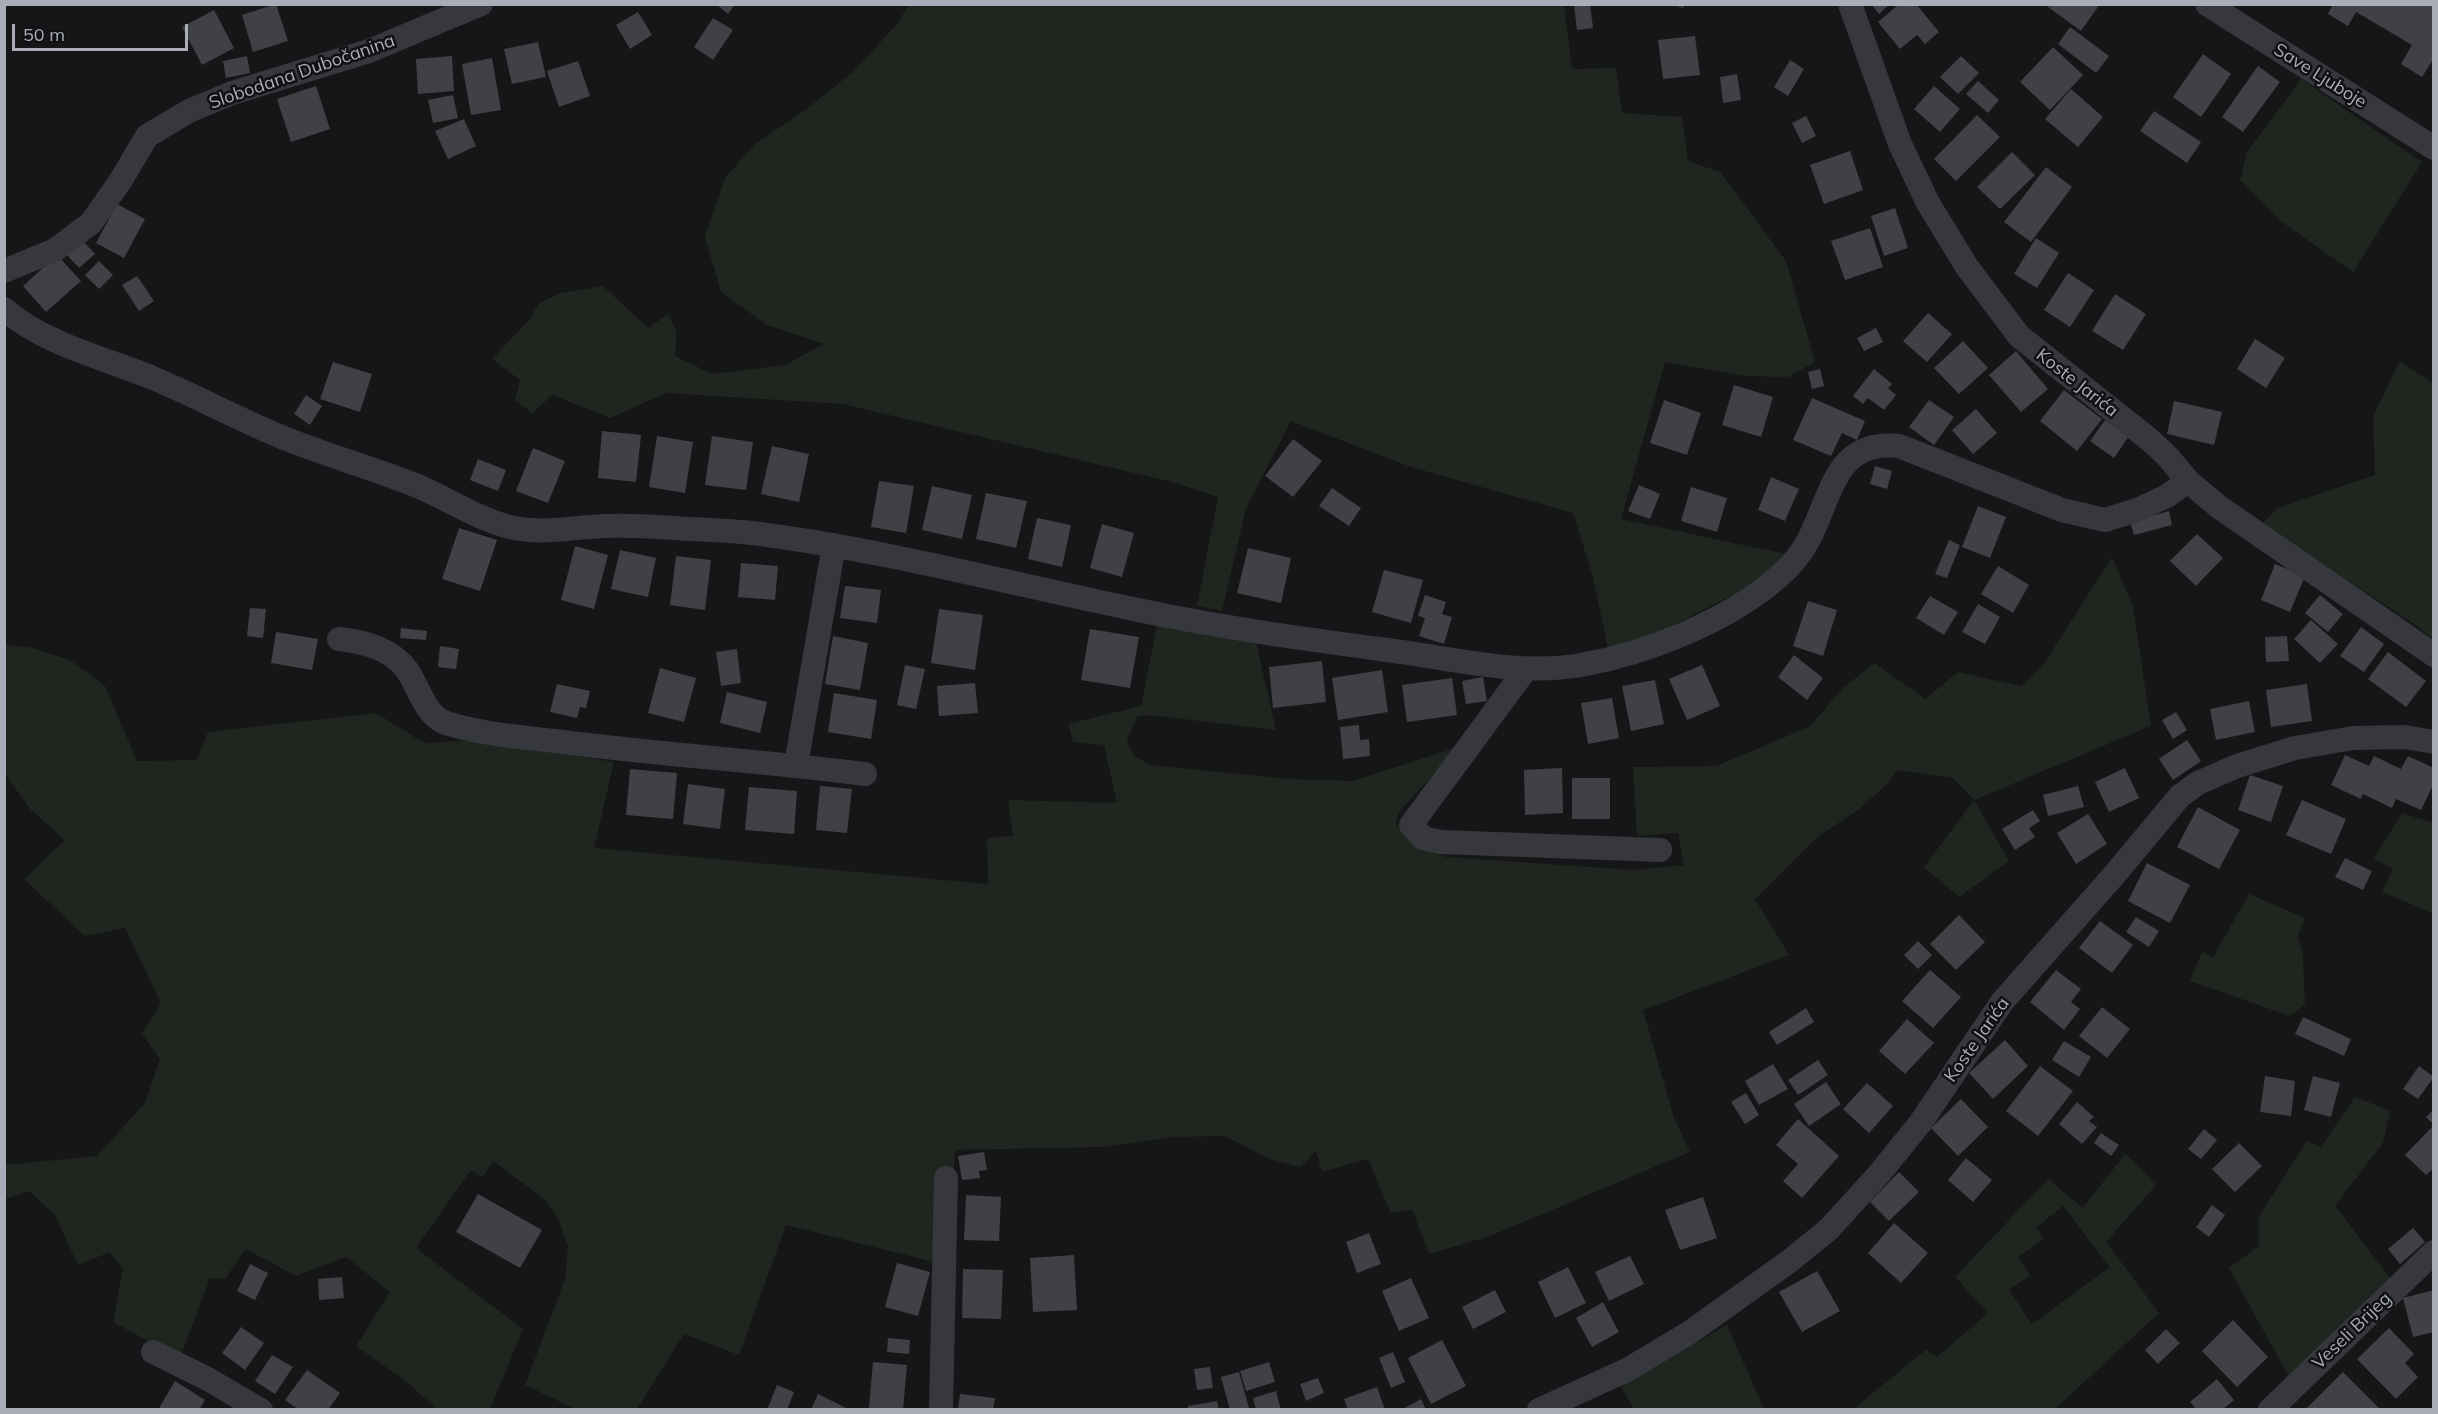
<!DOCTYPE html>
<html>
<head>
<meta charset="utf-8">
<style>
  body { margin:0 }
  #map { position:relative; width:2438px; height:1414px; overflow:hidden; background:#161618; font-family:Mulish,sans-serif }
  canvas { display:block }
  .frame { position:absolute; inset:0; border:6px solid #a8adb8; pointer-events:none }
  .scale { position:absolute; left:12px; top:24px; width:176px; height:27px; box-sizing:border-box; border:3px solid #a8adb8; border-top:0; padding-left:8px; font-size:18px; line-height:21px; white-space:nowrap; color:#a8adb8; -webkit-text-stroke:4px #111113; paint-order:stroke }
</style>
</head>
<body>
<div id="map">
<canvas width="2438" height="1414"></canvas>
<div class="frame"></div>
<div class="scale">50 m</div>
</div>
<script>
const c = document.querySelector('canvas').getContext('2d');
c.lineJoin = 'round';
function fill(path, color) { c.fillStyle = color; c.fill(path, 'evenodd'); }
function strokePath(path, color, width, dash) { c.strokeStyle = color; c.lineWidth = width; c.lineCap = dash ? 'butt' : 'round'; c.setLineDash(dash || []); c.stroke(path); }
function label(font, color, halo, rows, align = 'center') {
  c.font = font + ' Mulish,sans-serif'; c.lineWidth = 5; c.setLineDash([]); c.textBaseline = 'middle'; c.strokeStyle = halo; c.fillStyle = color; for (const [text, x, y, turn = 0] of rows) {
    c.save(); c.translate(x, y); c.rotate((+turn || 0) * Math.PI / 180); c.textAlign = isNaN(turn) ? turn : align; if (halo) c.strokeText(text, 0, 0); c.fillText(text, 0, 0); c.restore();
  }
}
fill(new Path2D(`
  M1564,4L1572,69L1616,68L1622,113L1682,117L1688,161L1720,172L1786,261L1815,362L1788,377L1744,376L1665,362L1621,519L1790,555L1753,585L1645,639L1608,649L1593,577L1573,513L1411,467L1291,421L1246,508L1222,611L1197,606L1218,497L1172,482L843,404L666,393L610,418L552,395L533,413L515,401L520,380L492,359L529,320L539,303L561,293L603,286L648,328L668,314L677,332L675,356L712,374L785,365L824,344L767,325L721,292L705,237L725,178L755,144L804,111L854,71L896,25L909,5Z
  M2301,79L2422,162L2353,272L2282,222L2240,180L2247,152Z
  M2400,361L2433,384V639L2413,623L2261,525L2278,508L2375,475L2373,416Z
  M2112,557L2133,607L2151,726L1974,800L2009,861L1959,897L1924,867L1974,800L1953,778L1897,770L1887,784L1858,810L1816,838L1755,899L1789,955L1643,1010L1674,1118L1690,1152L1490,1236L1429,1254L1412,1209L1391,1213L1368,1159L1322,1172L1316,1151L1300,1167L1270,1159L1225,1136L1174,1137L1103,1147L955,1150L954,1170L937,1169L934,1262L786,1225L739,1355L684,1334L637,1409H575L525,1385L565,1279L568,1247L559,1220L546,1200L493,1161L482,1177L471,1170L416,1248L523,1329L490,1409L438,1410L407,1382L356,1346L390,1292L346,1257L296,1276L246,1249L225,1279L210,1278L180,1358L113,1322L123,1269L110,1252L78,1265L55,1215L29,1191L5,1199V1165L97,1156L145,1103L160,1059L142,1034L161,1003L125,928L85,936L24,879L65,840L31,810L5,774L4,645L29,647L70,660L105,686L137,761L197,760L208,732L376,713L424,743L476,740L614,762L594,848L988,884L987,838L1013,836L1008,800L1117,803L1104,745L1073,742L1068,724L1141,706L1157,625L1256,642L1276,730L1149,715L1137,717L1127,740L1133,755L1150,765L1288,779L1353,781L1458,747L1399,812L1395,824L1416,843L1446,857L1633,870L1684,865L1678,833L1637,836L1633,767L1716,766L1809,727L1843,688L1875,663L1925,699L1958,672L2021,686L2043,665Z
  M2402,813L2433,823V913L2382,892L2393,869L2374,858Z
  M2249,894L2305,918L2298,936L2303,955L2305,1004L2290,1016L2190,981L2202,952L2213,957Z
  M2355,1097L2390,1111L2383,1143L2335,1206L2392,1280L2289,1377L2229,1268L2259,1246V1216L2307,1141L2321,1147Z
  M2125,1154L2157,1184L2106,1242L2159,1313L2055,1409H1853L1926,1350L1937,1357L1988,1313L1955,1277L2048,1179L2083,1208ZM2063,1206L2110,1267L2032,1324L2009,1290L2030,1275L2018,1257L2044,1239L2036,1228Z
  M1727,1325L1764,1409H1634L1621,1387Z`), '#1e261f');
fill(new Path2D(`
  M276,4L288,41L253,52L242,15Z
  M716,4H735L728,14Z
  M1574,4H1590L1593,28L1577,30Z
  M1669,4H1684L1683,8Z
  M1871,4H1890L1879,14Z
  M1899,4H1916L1939,32L1925,44L1917,35L1900,49L1878,22Z
  M2044,4H2100L2081,31Z
  M2333,4H2434V58L2422,77L2401,64L2412,45L2356,12L2348,26L2328,14Z
  M214,10L234,48L202,65L182,27Z
  M638,12L652,35L630,49L616,25Z
  M713,18L733,30L713,60L694,47Z
  M2070,27L2109,56L2096,73L2058,44Z
  M1695,36L1700,75L1663,79L1658,40Z
  M538,42L546,77L512,84L504,49Z
  M2053,47L2083,75L2050,110L2020,82Z
  M2203,54L2231,74L2201,117L2173,97Z
  M247,56L250,73L226,78L223,61Z
  M452,56L454,91L418,94L416,59Z
  M1961,56L1979,73L1958,94L1940,77Z
  M492,58L501,110L471,115L462,64Z
  M1790,60L1804,69L1788,96L1774,87Z
  M578,61L590,96L559,107L547,71Z
  M2258,66L2280,82L2243,132L2222,117Z
  M1737,74L1741,100L1723,103L1720,77Z
  M1978,81L1999,100L1988,113L1966,94Z
  M316,86L330,129L291,142L277,99Z
  M1934,86L1960,109L1940,132L1914,109Z
  M2071,89L2103,117L2078,147L2045,119Z
  M453,95L458,118L433,123L428,100Z
  M2154,111L2201,142L2187,163L2140,131Z
  M1977,115L2000,137L1956,181L1934,159Z
  M1806,116L1816,136L1802,143L1792,123Z
  M464,119L476,146L448,159L435,131Z
  M1850,151L1863,190L1824,204L1810,165Z
  M2012,152L2035,175L2000,209L1977,187Z
  M2046,167L2072,187L2031,242L2004,222Z
  M117,204L145,219L124,258L96,243Z
  M1895,208L1908,248L1884,256L1871,216Z
  M1870,228L1883,267L1845,280L1831,241Z
  M2036,238L2059,253L2037,288L2014,274Z
  M81,239L95,254L79,268L65,253Z
  M57,255L81,281L46,312L23,286Z
  M99,261L113,275L99,289L85,275Z
  M2068,273L2094,290L2070,327L2044,310Z
  M137,276L154,301L139,311L122,285Z
  M2115,294L2146,314L2123,350L2092,331Z
  M1928,313L1952,334L1927,362L1903,341Z
  M1876,328L1883,342L1864,351L1857,338Z
  M2255,339L2285,358L2266,388L2237,369Z
  M1963,341L1988,368L1959,394L1934,368Z
  M2016,351L2048,389L2021,412L1989,375Z
  M333,362L372,374L360,412L320,399Z
  M1820,369L1824,386L1812,389L1808,372Z
  M1874,369L1892,384L1888,388L1896,395L1884,410L1868,398L1863,404L1853,396Z
  M1734,385L1773,397L1761,437L1722,425Z
  M2064,390L2102,419L2077,451L2040,421Z
  M306,395L322,406L310,425L294,414Z
  M1812,398L1865,421L1857,440L1842,433L1831,456L1793,440Z
  M1664,400L1701,413L1687,455L1650,443Z
  M1929,400L1954,417L1934,445L1909,427Z
  M2174,401L2222,412L2214,445L2167,434Z
  M1976,409L1997,433L1973,454L1952,430Z
  M2105,420L2129,436L2114,458L2090,441Z
  M602,431L641,435L636,482L598,478Z
  M657,436L693,442L685,493L649,487Z
  M712,436L753,442L746,490L705,485Z
  M1293,439L1322,461L1293,497L1265,476Z
  M772,446L809,454L799,502L761,494Z
  M533,448L565,461L548,503L516,491Z
  M478,459L506,470L498,491L470,480Z
  M1875,466L1892,471L1887,489L1870,484Z
  M1771,477L1799,489L1785,521L1758,510Z
  M879,481L914,486L906,533L871,527Z
  M1639,485L1660,494L1650,519L1628,511Z
  M932,486L972,495L962,539L922,530Z
  M1691,487L1727,498L1717,532L1681,521Z
  M1332,488L1361,508L1349,526L1319,506Z
  M986,493L1027,501L1016,548L976,539Z
  M1978,506L2006,517L1990,558L1962,547Z
  M2169,511L2172,525L2134,535L2130,522Z
  M1037,518L1071,525L1062,567L1028,559Z
  M1102,524L1134,533L1122,577L1090,568Z
  M459,528L497,540L480,591L442,579Z
  M2197,534L2223,558L2196,586L2170,561Z
  M1949,540L1960,545L1947,578L1935,574Z
  M575,546L608,555L594,609L561,600Z
  M1248,548L1291,558L1281,603L1237,593Z
  M620,550L656,558L648,597L611,589Z
  M676,556L711,560L705,610L670,605Z
  M741,563L778,566L775,600L738,597Z
  M2275,564L2305,576L2290,612L2261,600Z
  M1998,566L2029,585L2013,613L1981,594Z
  M1384,570L1423,580L1411,623L1372,612Z
  M845,586L881,590L877,623L840,618Z
  M1425,595L1446,602L1442,614L1452,617L1444,644L1419,636L1425,618L1418,616Z
  M2320,595L2343,614L2328,632L2305,613Z
  M1930,596L1958,612L1944,635L1916,618Z
  M1808,601L1837,610L1823,656L1793,646Z
  M1978,604L2000,617L1985,644L1962,632Z
  M250,608L266,609L263,638L247,636Z
  M939,609L983,615L975,670L931,663Z
  M2311,620L2338,644L2320,663L2294,639Z
  M2361,627L2384,644L2364,672L2340,656Z
  M401,628L427,631L426,640L400,638Z
  M1090,629L1139,637L1130,688L1081,680Z
  M276,632L318,639L312,670L271,663Z
  M833,636L868,643L860,690L825,684Z
  M2287,636L2289,661L2266,662L2265,637Z
  M440,646L459,649L456,669L438,667Z
  M737,649L741,683L721,686L716,652Z
  M2388,652L2426,681L2406,707L2368,679Z
  M1794,655L1823,678L1807,700L1778,677Z
  M1322,661L1326,702L1273,708L1269,667Z
  M905,665L925,669L916,709L897,705Z
  M1702,665L1720,706L1687,720L1669,679Z
  M660,668L696,678L684,722L648,713Z
  M1382,670L1388,712L1338,720L1332,678Z
  M1483,677L1487,701L1466,704L1462,681Z
  M1452,678L1457,715L1407,722L1402,685Z
  M1655,680L1664,724L1631,731L1622,686Z
  M975,683L978,713L939,716L937,686Z
  M557,684L590,691L586,708L580,707L577,718L550,712Z
  M2307,684L2312,721L2271,727L2266,690Z
  M727,692L767,702L760,733L720,723Z
  M834,693L877,700L871,739L828,732Z
  M1612,698L1619,738L1588,744L1581,703Z
  M2249,701L2255,732L2216,740L2210,709Z
  M2176,712L2187,730L2173,739L2162,720Z
  M1359,725L1360,740L1369,739L1370,756L1343,759L1340,727Z
  M2187,740L2201,761L2173,780L2159,759Z
  M2345,755L2369,766L2374,756L2401,769L2408,756L2434,768V783L2421,810L2396,799L2392,808L2363,794L2361,799L2331,785Z
  M1562,768L1563,813L1525,815L1524,770Z
  M2125,768L2139,798L2109,812L2095,782Z
  M630,769L677,773L673,819L626,815Z
  M2250,775L2283,786L2271,822L2238,810Z
  M1572,778H1610V819H1572Z
  M688,784L725,789L720,829L683,824Z
  M820,786L852,789L847,833L816,830Z
  M2078,786L2084,807L2048,816L2043,795Z
  M749,787L797,791L794,834L745,830Z
  M2302,800L2346,819L2331,854L2286,835Z
  M2198,807L2240,830L2219,869L2177,847Z
  M2033,810L2040,821L2029,828L2035,837L2015,850L2002,829Z
  M2088,814L2107,844L2076,864L2057,833Z
  M2345,858L2372,871L2363,890L2335,877Z
  M2147,863L2190,885L2170,923L2128,901Z
  M1959,915L1985,942L1956,970L1930,944Z
  M2136,917L2159,931L2149,947L2126,932Z
  M2100,921L2133,945L2112,973L2079,948Z
  M1918,941L1932,955L1918,969L1904,955Z
  M1930,970L1961,997L1933,1028L1902,1001Z
  M2056,970L2081,989L2071,1002L2080,1009L2064,1030L2030,1002Z
  M2102,1007L2130,1029L2107,1058L2079,1036Z
  M1806,1008L1814,1022L1777,1045L1769,1032Z
  M2303,1017L2351,1039L2344,1056L2295,1034Z
  M1907,1019L1934,1043L1905,1074L1879,1051Z
  M2005,1040L2028,1066L1993,1099L1969,1073Z
  M2064,1041L2091,1057L2079,1077L2052,1060Z
  M1818,1060L1828,1075L1798,1095L1788,1080Z
  M1773,1064L1788,1089L1759,1105L1745,1081Z
  M2040,1066L2073,1091L2038,1136L2006,1111Z
  M2419,1066L2434,1077L2418,1099L2403,1089Z
  M2265,1076L2295,1081L2291,1116L2260,1112Z
  M2313,1076L2340,1083L2331,1117L2304,1110Z
  M1826,1082L1841,1104L1809,1126L1794,1104Z
  M1867,1083L1893,1106L1869,1133L1843,1109Z
  M1746,1093L1759,1115L1745,1124L1731,1102Z
  M1961,1099L1988,1127L1958,1156L1931,1128Z
  M2077,1102L2094,1117L2089,1121L2097,1127L2082,1144L2059,1124Z
  M2434,1109V1125L2426,1117Z
  M1798,1119L1839,1156L1802,1198L1783,1181L1798,1164L1776,1145Z
  M2431,1128L2434,1130V1168L2426,1175L2405,1155Z
  M2204,1129L2217,1140L2201,1159L2188,1149Z
  M2101,1133L2119,1145L2111,1156L2094,1143Z
  M2239,1143L2262,1166L2235,1192L2212,1169Z
  M984,1152L987,1170L979,1171L980,1178L962,1180L958,1156Z
  M1966,1158L1992,1180L1973,1202L1948,1180Z
  M1899,1172L1919,1192L1889,1221L1870,1202Z
  M478,1194L542,1230L520,1268L456,1232Z
  M966,1195L1001,1197L999,1241L964,1240Z
  M1703,1197L1717,1238L1680,1250L1665,1210Z
  M2212,1205L2225,1215L2209,1237L2196,1227Z
  M1894,1223L1928,1253L1901,1283L1868,1253Z
  M2413,1228L2425,1242L2400,1264L2388,1249Z
  M1369,1233L1381,1264L1357,1273L1346,1242Z
  M1074,1255L1077,1310L1033,1312L1030,1258Z
  M1630,1256L1644,1284L1609,1301L1595,1272Z
  M897,1263L930,1272L918,1316L885,1307Z
  M250,1264L268,1273L255,1300L237,1291Z
  M1568,1267L1586,1303L1555,1318L1538,1282Z
  M963,1269L1003,1270L1001,1319L962,1318Z
  M1817,1271L1840,1311L1802,1332L1779,1292Z
  M342,1277L344,1298L319,1300L318,1279Z
  M1411,1278L1429,1318L1399,1331L1382,1291Z
  M1495,1290L1506,1312L1473,1329L1462,1307Z
  M2434,1290V1332L2413,1337L2403,1298Z
  M1603,1302L1619,1332L1592,1347L1576,1318Z
  M2233,1320L2268,1357L2237,1387L2202,1351Z
  M241,1327L264,1343L245,1370L222,1353Z
  M2389,1328L2414,1354L2405,1363L2418,1377L2396,1399L2357,1359Z
  M2166,1329L2180,1343L2158,1364L2145,1350Z
  M888,1338L910,1340L909,1354L887,1352Z
  M1442,1340L1466,1386L1431,1404L1408,1358Z
  M1393,1352L1405,1382L1391,1388L1379,1358Z
  M272,1355L293,1367L275,1394L255,1381Z
  M873,1362L907,1365L903,1410L869,1408Z
  M1269,1362L1275,1382L1246,1391L1240,1371Z
  M1210,1367L1213,1388L1197,1390L1194,1369Z
  M307,1370L340,1393L328,1410H299L285,1400Z
  M1239,1372L1249,1408L1230,1410L1221,1377Z
  M2343,1372L2379,1408L2309,1410L2307,1408Z
  M1318,1378L1324,1393L1306,1401L1300,1384Z
  M2217,1379L2234,1400L2222,1410H2197L2190,1402Z
  M175,1381L205,1400L199,1410H158Z
  M777,1385L794,1392L787,1410H767Z
  M1377,1387L1385,1410H1348L1344,1399Z
  M1276,1391L1281,1410H1256L1253,1398Z
  M818,1394L850,1410H811Z
  M960,1394L995,1398L993,1410H958Z
  M1421,1399L1426,1410H1401Z
  M1217,1401L1219,1410H1188V1406Z`), '#404145');
strokePath(new Path2D(`
  M1850,4L1900,144L1928,203L1967,267L2019,336L2150,440L2168,457L2188,481L2219,507L2434,655
  M2207,4L2434,148
  M4,271L55,250L91,223L121,180L147,136L189,111L232,93L369,51L481,4
  M4,309C46,345 104,358 153,378C198,397 240,420 284,438C326,455 369,467 410,483C445,496 477,520 514,528C545,534 575,527 606,526C634,525 661,527 688,529C712,530 737,531 760,534C889,551 1016,585 1143,611C1224,628 1305,639 1387,650C1451,658 1517,676 1581,665C1645,654 1728,621 1777,578C1789,568 1802,553 1809,539C1832,495 1835,439 1899,446L2062,510L2105,520L2137,510L2167,496L2188,481
  M339,639C364,642 391,648 407,670C419,687 425,716 446,723C484,735 524,737 563,742C663,755 764,761 865,774
  M1526,669L1411,825L1423,838L1441,842L1660,850
  M796,765L834,545
  M153,1352L206,1378L261,1410
  M941,1410L946,1178
  M1539,1410L1627,1370L1689,1333L1791,1260L1829,1229L1879,1174L1921,1122L2002,1002L2115,874L2180,796L2198,783L2237,766L2295,748L2353,738L2405,737L2434,742
  M2270,1410L2434,1252`), '#37383d', 24);
label('18px', '#a8adb8', '#111113', [
  ["Slobodana Dubočanina",302,72,-19],
  ["Save Ljuboje",2320,76,32],
  ["Koste Jarića",2077,383,38],
  ["Koste Jarića",1977,1040,-55],
  ["Veseli Brijeg",2352,1331,-44]
]);
</script>
</body>
</html>
